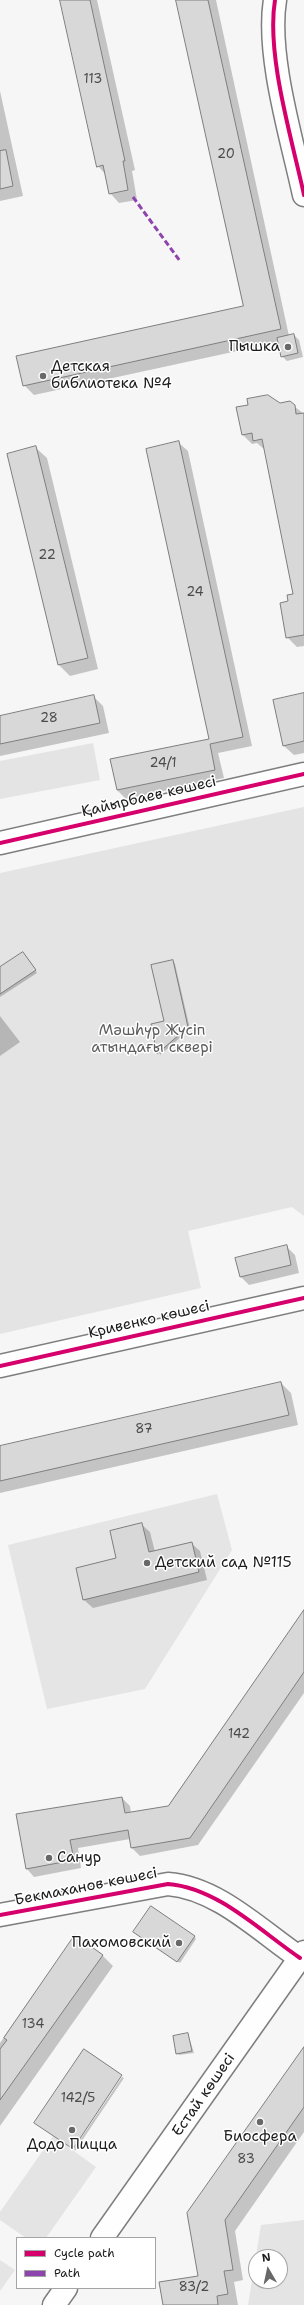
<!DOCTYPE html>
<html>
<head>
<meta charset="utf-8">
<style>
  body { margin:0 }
  #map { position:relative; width:304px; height:2305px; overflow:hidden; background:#f6f6f6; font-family:"Shantell Sans",sans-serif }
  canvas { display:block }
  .legend { position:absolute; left:16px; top:2237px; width:140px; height:52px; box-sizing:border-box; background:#fff; border:1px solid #a4a4a4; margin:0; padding:5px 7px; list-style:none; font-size:12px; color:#1c1c1c }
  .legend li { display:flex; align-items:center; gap:8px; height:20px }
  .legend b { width:20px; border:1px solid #a4a4a4 }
  .north { position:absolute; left:248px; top:2249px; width:40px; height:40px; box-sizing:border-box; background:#fff; border:1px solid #a4a4a4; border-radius:50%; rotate:351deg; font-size:11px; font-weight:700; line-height:16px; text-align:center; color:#1c1c1c }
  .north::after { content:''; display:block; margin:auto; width:14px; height:18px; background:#686868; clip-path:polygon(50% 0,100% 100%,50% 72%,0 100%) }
</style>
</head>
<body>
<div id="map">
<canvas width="304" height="2305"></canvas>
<ul class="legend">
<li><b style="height:5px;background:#d6006c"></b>Cycle path</li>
<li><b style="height:5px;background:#8e44ad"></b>Path</li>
</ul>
<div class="north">N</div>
</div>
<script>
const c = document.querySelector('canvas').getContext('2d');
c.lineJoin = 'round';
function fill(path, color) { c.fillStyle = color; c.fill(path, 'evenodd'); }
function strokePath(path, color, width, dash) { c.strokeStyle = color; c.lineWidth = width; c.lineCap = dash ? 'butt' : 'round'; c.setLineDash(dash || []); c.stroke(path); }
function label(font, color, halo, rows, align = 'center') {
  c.font = font + ' "Shantell Sans",sans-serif'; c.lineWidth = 3; c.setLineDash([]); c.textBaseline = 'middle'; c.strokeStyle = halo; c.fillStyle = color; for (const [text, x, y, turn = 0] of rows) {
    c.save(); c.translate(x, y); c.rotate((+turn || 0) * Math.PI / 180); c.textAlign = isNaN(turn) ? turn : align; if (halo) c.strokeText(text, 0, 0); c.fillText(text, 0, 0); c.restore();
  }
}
fill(new Path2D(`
  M217,1494L232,1550L145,1689L47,1709L8,1545Z
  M0,2260L15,2270L0,2291Z`), '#e5e5e5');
fill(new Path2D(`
  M93,743L100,780L0,799V761Z
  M304,807V1216L292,1207L188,1231L201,1288L0,1334V873Z
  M53,2136L96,2167L46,2238H26L0,2220V2212Z
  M304,2220V2305H248L261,2225ZM256,2257H280V2281H256Z`), '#e4e4e4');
fill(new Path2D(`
  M61,0H97L135,170L132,171L137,200L119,203L110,193L106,175L98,166Z
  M177,0H216L289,336L294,335L299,340L303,357L287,361L282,356L279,342L34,395L24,385L244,307Z
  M0,91L23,196L0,201Z
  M289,402L304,414V646L297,647L287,637L290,602L294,595L265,450L257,443L252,444L243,435L280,404Z
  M179,443L188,451L252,746L218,753L224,778L126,799L117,790L210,739Z
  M36,448L47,458L98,669L70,676L59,665Z
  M304,694V753L294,755L284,746L274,701Z
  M93,696L103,706L109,733L0,756V717Z
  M25,955L37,973L0,997V968Z
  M173,961L175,964L190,1029L160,1055L152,1025L165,1022Z
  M0,1016L20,1042L0,1056Z
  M286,1246L295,1255L299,1273L249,1285L241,1277L237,1258Z
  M281,1383L291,1393L298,1425L0,1493V1447Z
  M141,1524L150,1532L155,1552L191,1543L200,1551L207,1580L93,1608L84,1600L77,1569L118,1559Z
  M304,1611V1693L198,1845L140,1856L132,1848L130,1839L78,1848L81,1868L34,1877L27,1869L122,1798L130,1806L131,1813L169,1807Z
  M136,1934L194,1936L196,1939L180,1963Z
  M75,1936L102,1955L113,1966L0,2126V2043Z
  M188,2034L194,2053L179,2055L177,2053Z
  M304,2049V2132L235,2231L243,2280L234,2282L238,2305H164L199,2277L189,2213Z
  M122,2077L124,2078L75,2151L74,2149Z`), '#0003');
const building = new Path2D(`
  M60,0H90L125,161H123L128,190L109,194L103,165L97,167Z
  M176,0H208L281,329L23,386L16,356L243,306Z
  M6,150L13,186L0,189V151Z
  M294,334L298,353L281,357L277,338Z
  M268,395L280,403L290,401L295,405L296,414L304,413V635L286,638L280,603L288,601L287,595L293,594L262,439L253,441L252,433L242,435L236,407L248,405L247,399Z
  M179,441L243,737L210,744L215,770L117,790L110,759L209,739L146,449Z
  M36,446L88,658L58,665L7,454Z
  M304,693V741L283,746L273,700Z
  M94,695L100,723L0,744V716Z
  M23,952L36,970L0,994V967Z
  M173,960L188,1027L157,1054L151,1024L164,1021L151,965Z
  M287,1245L291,1265L240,1277L235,1258Z
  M281,1382L289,1415L0,1481V1446Z
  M142,1523L149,1552L192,1542L199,1572L83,1600L76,1568L116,1558L110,1531Z
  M304,1610V1672L190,1838L131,1848L128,1830L70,1840L74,1860L26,1869L16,1814L122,1797L125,1813L168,1806Z
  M151,1906L195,1936L177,1962L133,1932Z
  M75,1935L103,1955L0,2100V2049L7,2040L4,2038Z
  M188,2033L192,2051L176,2054L173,2036Z
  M304,2047V2107L225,2220L233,2270L224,2271L228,2294L217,2296L218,2305H163L159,2282L198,2276L187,2213Z
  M84,2049L122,2075L73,2149L34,2123Z`);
fill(building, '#d8d8d8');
strokePath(building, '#7e7e7e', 1);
const minor = new Path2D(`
  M275,0C266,55 292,139 304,195
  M0,843L304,774
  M0,1366L304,1298
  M0,1915L168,1884C218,1888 260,1931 300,1958`);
const major = new Path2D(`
  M102,2238L304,1952
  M54,2305L66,2288`);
strokePath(minor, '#7e7e7e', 25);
strokePath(major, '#7e7e7e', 25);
strokePath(minor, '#fefefe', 22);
strokePath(major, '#fefefe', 22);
strokePath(new Path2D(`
  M133,197L180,261`), '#8e44ad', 3, [6, 3]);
strokePath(new Path2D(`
  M275,0C266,55 292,139 304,195
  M0,843L304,774
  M0,1366L304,1298
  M0,1915L168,1884C218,1888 260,1931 300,1958`), '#d6006c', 4);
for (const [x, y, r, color] of [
  [288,347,4,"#686868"],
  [43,376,4,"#686868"],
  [147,1563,4,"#686868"],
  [49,1858,4,"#686868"],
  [179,1943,4,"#686868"],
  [260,2122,4,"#686868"],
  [72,2130,4,"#686868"]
]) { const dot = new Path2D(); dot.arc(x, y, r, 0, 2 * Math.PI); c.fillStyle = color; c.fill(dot); strokePath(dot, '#fff', 1.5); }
label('13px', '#4b4b4b', null, [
  ["113",93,80],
  ["20",226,155],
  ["22",47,556],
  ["24",195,593],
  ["28",49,719],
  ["24/1",163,764],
  ["87",144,1430],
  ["142",239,1735],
  ["134",33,2025],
  ["142/5",78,2099],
  ["83",246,2160],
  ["83/2",194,2288]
]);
label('15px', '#1c1c1c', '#fff', [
  ["Пышка",280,347,"right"],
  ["Детская",51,367],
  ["библиотека №4",51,384],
  ["Детский сад №115",155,1563],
  ["Санур",57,1858],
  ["Пахомовский",171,1943,"right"],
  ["Биосфера",260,2137,"center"],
  ["Додо Пицца",72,2145,"center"]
], 'left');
label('15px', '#1c1c1c', '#fff', [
  ["Қайырбаев көшесі",149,797,-13],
  ["Кривенко көшесі",149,1320,-13],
  ["Бекмаханов көшесі",86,1887,-11],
  ["Естай көшесі",204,2095,-55]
]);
label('15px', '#5d5d5d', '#fff', [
  ["Мәшһүр Жүсіп",152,1031],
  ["атындағы сквері",152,1048]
]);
</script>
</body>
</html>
